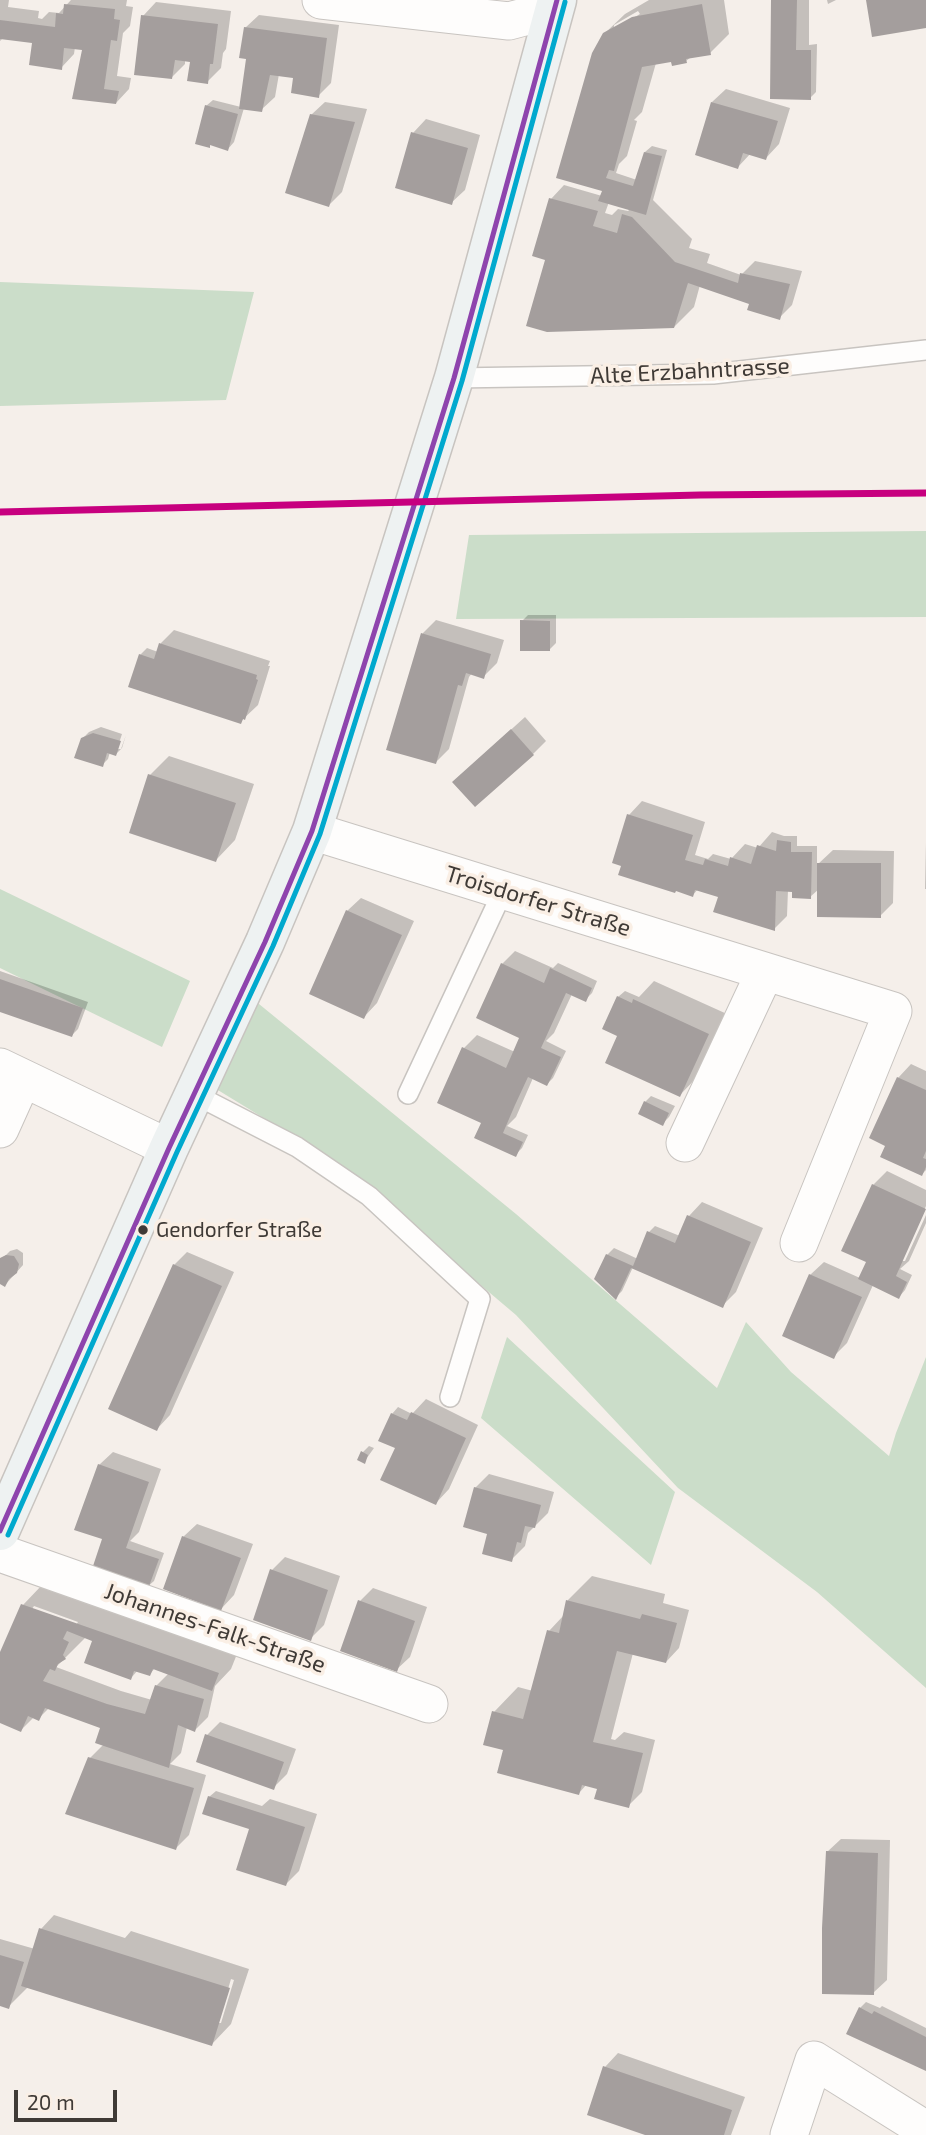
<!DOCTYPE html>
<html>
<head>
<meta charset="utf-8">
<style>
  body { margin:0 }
  #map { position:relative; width:926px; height:2135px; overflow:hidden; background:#f5efea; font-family:"Exo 2",sans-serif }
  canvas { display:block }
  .scale { position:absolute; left:14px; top:2090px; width:103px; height:32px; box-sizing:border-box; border:4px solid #3f3a36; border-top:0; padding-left:9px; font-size:21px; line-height:24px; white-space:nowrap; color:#3f3a36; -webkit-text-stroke:5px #faefe5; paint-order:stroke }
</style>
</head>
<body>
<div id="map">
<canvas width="926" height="2135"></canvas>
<div class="scale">20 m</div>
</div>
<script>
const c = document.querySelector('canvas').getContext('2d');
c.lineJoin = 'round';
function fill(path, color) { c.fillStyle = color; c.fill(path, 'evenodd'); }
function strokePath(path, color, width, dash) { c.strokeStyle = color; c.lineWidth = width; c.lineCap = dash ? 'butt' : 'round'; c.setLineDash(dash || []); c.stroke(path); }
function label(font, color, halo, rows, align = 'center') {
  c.font = font + ' "Exo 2",sans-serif'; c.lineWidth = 7; c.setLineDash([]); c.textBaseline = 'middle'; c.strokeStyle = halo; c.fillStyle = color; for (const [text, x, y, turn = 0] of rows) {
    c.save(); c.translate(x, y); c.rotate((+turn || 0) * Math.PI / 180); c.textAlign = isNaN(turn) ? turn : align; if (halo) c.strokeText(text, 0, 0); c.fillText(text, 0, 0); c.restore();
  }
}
fill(new Path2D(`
  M0,282L254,292L226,400L0,406Z
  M926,531V617L456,619L469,535Z
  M0,889L190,981L162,1047L0,968Z
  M248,995L516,1214L717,1388L746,1322L791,1372L889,1456L896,1433L926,1357V1688L817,1592L678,1488L516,1315L334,1161L208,1084Z
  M507,1337L675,1492L651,1565L481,1418Z`), '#cbddc9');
fill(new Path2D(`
  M0,0H9L8,7L39,11L38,18L42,19L49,12L59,13L71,0H127L126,6L133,7L130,26L123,33L117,76L131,78L129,89L116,103L75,97L84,48L75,47L74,54L61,68L34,38H3L0,41Z
  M649,0H724L729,34L710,53L691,57L686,61L673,60L656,63L642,112L634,120L637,121L627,156L619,164L616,173L637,180L645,152L652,146L667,150L653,200L692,239L689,248L710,254L707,263L741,275L755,261L802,271L792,305L779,318L751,303L700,285L694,307L674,327L547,261L551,199L564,185L602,196L604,34L625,14ZM638,11L640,14L614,29V25ZM609,202L631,208L628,211L618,209L612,215L605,213Z
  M772,0H809V45L817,44L816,92L810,98Z
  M827,0H836L828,4Z
  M156,2L231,11L226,49L223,53L221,68L207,82L192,60H185V64L171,78L143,16Z
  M259,15L339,25L331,83L318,96L295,76L279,74L275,97L261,110L244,108L234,142L228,149L212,144L209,146L206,106L213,100L241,107L248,57L245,28Z
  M726,89L790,108L779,144L766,158L751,153L738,167L712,102Z
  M325,102L367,109L342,192L329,205L311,115Z
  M426,119L480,135L465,190L451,203L413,133Z
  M528,615H556V643L549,650L522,621Z
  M436,620L504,640L497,663L483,677L472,673L469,677L449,749L436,762L388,749L423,633Z
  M174,630L270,661L268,666H270L258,705L240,722L140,655L147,648L158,652L161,643Z
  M525,717L546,741L533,754L461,775Z
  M101,727L122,734L117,749H121L126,735L122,748L116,754L110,752L108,759L102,765L82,739L89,732Z
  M169,756L254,784L235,840L216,860L150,775Z
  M642,801L705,822L695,855L708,859L713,854L731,859L745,844L758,848L772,832L784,836H797V846H817V865L833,850L894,851L893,903L880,916L819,889L810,897L788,890L787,916L774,929L720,896L698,889L693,895L629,815Z
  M926,842V889H925Z
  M361,898L414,921L377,1003L364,1017L347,911Z
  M515,951L553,968L558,963L597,981L592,993L585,1000L572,994L554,1033L546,1041L566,1051L553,1078L547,1084L533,1078L516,1117L507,1126L528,1135L522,1148L515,1155L484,1122L464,1048L477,1035L515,1052L522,1038L502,964Z
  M0,971L88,1002L78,1029L72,1035L0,1010Z
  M654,981L727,1014L699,1075L680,1095L620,1035L618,997L625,991L639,997Z
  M911,1064L926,1071V1170L922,1174L898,1078Z
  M651,1096L675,1106L669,1117L663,1123L645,1102Z
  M887,1171L926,1190V1206L901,1261H905L926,1215V1223L909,1261L900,1269L912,1275L905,1290L899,1297L873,1285L847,1343L834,1356L810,1275L824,1262L860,1278L867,1263L873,1185Z
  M702,1202L763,1228L736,1292L723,1305L633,1267L622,1291L616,1297L596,1279L607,1255L614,1248L638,1259L649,1232L655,1226L680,1236L689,1216Z
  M17,1249L23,1253V1265L5,1285L0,1282V1261L10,1251Z
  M187,1252L234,1272L170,1415L157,1429L174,1265Z
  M426,1399L478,1425L449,1489L436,1503L400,1440L392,1414L398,1407L412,1414Z
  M369,1446L374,1448L364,1462L363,1452Z
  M113,1452L161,1469L139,1532L130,1541L164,1553L154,1581L147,1587L105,1539L99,1465Z
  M489,1474L554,1492L548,1513L528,1533L525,1546L511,1560L475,1488Z
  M197,1524L253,1544L234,1595L221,1609L183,1537Z
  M285,1557L340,1576L324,1625L310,1639L272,1570Z
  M592,1576L665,1594L663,1603L689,1610L679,1648L666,1662L633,1653L611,1739L615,1740L624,1732L655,1740L642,1792L628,1806L600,1783L587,1784L579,1793L505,1749L494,1712L518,1687L533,1691L549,1631L564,1615L568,1600Z
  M42,1585L237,1654L231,1669L215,1686L208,1717L195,1730L187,1727L181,1753L170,1764L206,1775L189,1835L176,1848L90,1758L104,1744L102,1727L49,1708L38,1719L34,1717L21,1730L0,1721V1657L23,1605ZM34,1606L78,1622L76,1625L32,1609ZM86,1637L94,1640L131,1678L138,1670L150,1674L155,1668L169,1673L156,1686L152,1700L121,1691L56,1667Z
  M373,1588L427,1607L410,1657L396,1670L360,1601Z
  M220,1722L296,1749L287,1774L273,1788L207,1735Z
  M216,1791L262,1806L270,1799L317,1814L299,1871L286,1884L251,1828L209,1797Z
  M841,1839L890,1840L887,1980L873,1993L827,1852Z
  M54,1915L125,1938L131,1931L249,1969L231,2024L212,2044L29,1986L8,2007L0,2004V1939L35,1949L41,1929ZM231,1979L234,1980L221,2023H218Z
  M866,2002L880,2008L882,2006L926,2028V2069L860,2008Z
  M618,2053L745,2097L731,2135H650L605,2067Z`), '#0003');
fill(new Path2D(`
  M771,0H797L796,50H811V100L770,99Z
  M866,0H926V28L872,37Z
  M64,4L115,9L114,19L120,20L117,41L111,40L104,89L119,91L116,104L72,99L82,50L64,48L62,70L29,65L32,43L0,39V20L55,27L56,13L63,14Z
  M702,4L711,55L686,59L687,63L672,66L671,62L642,67L614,171L609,170L606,178L633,186L644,152L662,156L646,215L598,201L602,191L556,178L592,53L603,33L632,17Z
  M141,15L218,24L213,64H210L208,84L187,81L190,62L175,60L172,79L134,75Z
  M244,27L327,38L319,98L291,93L293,78L270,75L262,112L239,109L246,59L239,58Z
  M711,102L778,121L766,160L743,153L738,169L695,155Z
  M205,105L238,114L228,151L210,145V148L195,144Z
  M310,114L355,122L329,207L285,193Z
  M411,132L468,148L452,205L395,188Z
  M549,198L598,211L593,226L617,233L622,214L632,217L675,262L738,283L740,273L790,284L780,320L747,310L749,304L688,283L674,328L547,332L526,326L545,260L532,256Z
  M520,620L550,621V651H520Z
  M421,633L491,654L484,679L466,673L462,686L458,685L436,764L386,750Z
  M159,643L257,675L256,679L258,680L245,720L243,719L241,724L128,687L139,654L154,659Z
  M511,729L534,755L475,807L452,782Z
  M93,733L121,741L116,756L107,753L103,767L74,758L81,738Z
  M148,774L236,803L216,862L129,833Z
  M627,814L693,835L685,860L703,865L705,859L728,866L730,857L751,864L757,845L776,851L777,840L791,842V852H812L811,899L792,898V892L776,891L775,931L713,912L718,897L695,890L693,897L676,891L675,893L618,875L621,866L612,863Z
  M817,863H881V918L817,917Z
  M346,910L402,935L364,1019L309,994Z
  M501,963L544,983L550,968L592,988L586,1002L566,993L541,1048L561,1057L554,1072L547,1086L528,1077L515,1105L503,1133L523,1142L516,1157L474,1138L481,1123L437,1103L462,1047L506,1068L519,1038L476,1018Z
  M0,979L83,1008L72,1037L0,1012Z
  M617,996L632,1003L633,999L709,1034L680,1097L605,1063L617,1036L602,1029Z
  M897,1077L926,1090V1151L923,1158L926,1159V1167L922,1176L880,1157L885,1146L869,1138Z
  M644,1101L669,1113L663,1126L638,1114Z
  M872,1184L926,1209L896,1276L907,1282L899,1299L858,1279L866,1262L841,1251Z
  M687,1215L751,1242L723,1308L631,1268L616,1300L594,1279L606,1254L633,1266L647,1231L675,1243Z
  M6,1255L14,1256L19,1264L17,1273L9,1279L5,1287L0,1284V1258Z
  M173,1264L222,1286L157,1431L108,1409Z
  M809,1274L862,1297L834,1359L782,1336Z
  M411,1412L466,1438L436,1505L380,1480L395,1448L378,1441L391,1413L407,1420Z
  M361,1451L368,1455L365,1464L357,1460Z
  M98,1464L149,1482L126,1548L159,1559L148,1589L92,1569L102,1539L74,1530Z
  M474,1487L541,1505L535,1528L525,1526L521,1543L517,1542L512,1562L482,1554L487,1534L463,1527Z
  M182,1536L241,1558L221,1611L163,1589Z
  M270,1569L328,1590L311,1641L253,1620Z
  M358,1600L415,1621L397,1672L340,1651Z
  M566,1600L640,1619L642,1614L677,1623L666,1663L617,1651L593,1742L643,1753L629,1808L594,1799L597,1789L582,1785L579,1795L497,1773L503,1750L483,1745L492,1711L523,1719L547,1630L559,1633Z
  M21,1604L219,1673L212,1691L153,1669L150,1676L134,1671L131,1680L84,1663L92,1641L67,1631L63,1639L69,1642L63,1655L66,1659L58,1664L55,1671L50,1669L43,1681L107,1704L145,1714L155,1685L204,1699L195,1732L178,1725L169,1768L95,1743L100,1728L45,1708L39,1721L28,1716L21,1732L0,1723V1652Z
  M205,1734L284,1762L274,1790L196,1762Z
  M88,1757L194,1788L176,1850L65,1814Z
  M208,1796L305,1827L286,1886L236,1870L249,1829L202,1814Z
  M826,1851L878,1853L874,1995L822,1994V1928Z
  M39,1928L230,1988L212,2046L21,1986Z
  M0,1955L24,1962L9,2009L0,2006Z
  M859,2007L872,2014L874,2011L926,2037V2071L846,2034Z
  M603,2066L732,2110L724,2135H645L587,2115Z`), '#a49e9d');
const lane = new Path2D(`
  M454,378L713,374L926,350
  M194,1094L297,1147L369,1196L480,1299L450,1397
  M408,1094L503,891`);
const street = new Path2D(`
  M321,0L509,21L524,17L551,0
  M312,831L893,1011L799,1243
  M0,1067L169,1148
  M0,1129L23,1078
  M685,1143L765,972
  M0,1553L429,1704
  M789,2135L814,2060L926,2130`);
const secondary = new Path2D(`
  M0,1531L169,1148L265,942L312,831L454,378L557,0`);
strokePath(lane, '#c8c4c0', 22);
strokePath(street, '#c8c4c0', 39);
strokePath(secondary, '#c8c4c0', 41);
strokePath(lane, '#fefdfc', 19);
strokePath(street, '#fefdfc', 37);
strokePath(secondary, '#eef2f2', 38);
strokePath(new Path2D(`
  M0,1531L169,1148L265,942L312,831L454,378L557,0`), '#8e44ad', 5);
strokePath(new Path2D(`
  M8,1535L177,1152L273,946L320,834L462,381L565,2`), '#00a9ce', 5);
strokePath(new Path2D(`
  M0,512L700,495L926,493`), '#c7007f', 7);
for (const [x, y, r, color] of [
  [143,1230,6,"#3f3a36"]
]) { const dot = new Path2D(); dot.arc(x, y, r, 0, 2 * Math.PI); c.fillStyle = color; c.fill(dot); strokePath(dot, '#faefe5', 2.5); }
label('21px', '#3f3a36', '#faefe5', [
  ["Gendorfer Straße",156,1230]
], 'left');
label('23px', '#3f3a36', '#faefe5', [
  ["Alte Erzbahntrasse",690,371,-3],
  ["Troisdorfer Straße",538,901,17],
  ["Johannes-Falk-Straße",215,1628,19]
]);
</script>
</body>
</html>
